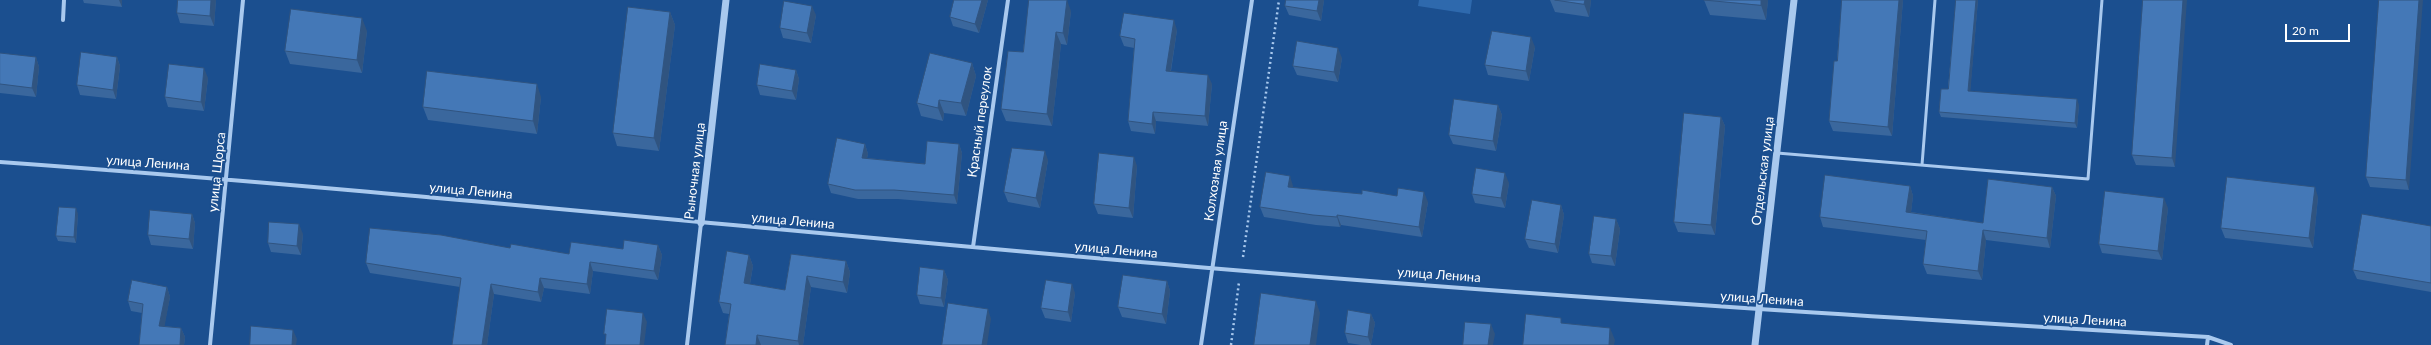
<!DOCTYPE html>
<html>
<head>
<meta charset="utf-8">
<style>
  body { margin:0 }
  #map { position:relative; width:2431px; height:345px; overflow:hidden; background:#1b4f8f; font-family:Lato,sans-serif }
  canvas { display:block }
  .scale { position:absolute; left:2285px; top:24px; width:65px; height:18px; box-sizing:border-box; border:2px solid #fff; border-top:0; padding-left:5px; font-size:12px; line-height:14px; white-space:nowrap; color:#fff; -webkit-text-stroke:3px #1b4f8f; paint-order:stroke }
</style>
</head>
<body>
<div id="map">
<canvas width="2431" height="345"></canvas>
<div class="scale">20 m</div>
</div>
<script>
const c = document.querySelector('canvas').getContext('2d');
c.lineJoin = 'round';
function fill(path, color) { c.fillStyle = color; c.fill(path, 'evenodd'); }
function strokePath(path, color, width, dash) { c.strokeStyle = color; c.lineWidth = width; c.lineCap = dash ? 'butt' : 'round'; c.setLineDash(dash || []); c.stroke(path); }
function label(font, color, halo, rows, align = 'center') {
  c.font = font + ' Lato,sans-serif'; c.lineWidth = 3.5; c.setLineDash([]); c.textBaseline = 'middle'; c.strokeStyle = halo; c.fillStyle = color; for (const [text, x, y, turn = 0] of rows) {
    c.save(); c.translate(x, y); c.rotate((+turn || 0) * Math.PI / 180); c.textAlign = isNaN(turn) ? turn : align; if (halo) c.strokeText(text, 0, 0); c.fillText(text, 0, 0); c.restore();
  }
}
fill(new Path2D(`
  M1419,0H1472L1470,14L1418,6Z`), '#2e69ad');
strokePath(new Path2D(`
  M1243,257L1279,0
  M1231,345L1239,282`), '#a9c9ee', 2.5, [2, 3]);
strokePath(new Path2D(`
  M1777,153L2088,179L2102,0
  M1922,165L1935,0`), '#a9c9ee', 3);
strokePath(new Path2D(`
  M63,20L64,0
  M0,162C403,191 806,234 1209,268C1541,296 1875,317 2208,337L2231,345
  M973,247L1008,0
  M210,345L243,0
  M687,345L701,223
  M1201,345L1252,0
  M2207,345L2208,337`), '#a9c9ee', 4);
strokePath(new Path2D(`
  M701,223L726,0
  M1755,345L1794,0`), '#a9c9ee', 7);
fill(new Path2D(`
  M83,0H122V7L84,3Z
  M178,0H216L214,26L180,23L177,13Z
  M988,0L979,33L953,26L950,17Z
  M1324,0L1321,21L1289,15L1285,6Z
  M1550,0H1591L1589,17L1555,12Z
  M1704,0H1768L1766,20L1710,15Z
  M1842,0H1903L1892,136L1833,131L1829,121L1837,61Z
  M1956,0H1978L1970,91L2079,105L2077,128L1941,117L1939,112L1948,89Z
  M2143,0L2175,167L2136,165L2132,155Z
  M2379,0L2409,190L2370,187L2366,177Z
  M1071,11L1067,45L1061,44L1052,126L1006,121L1001,109L1023,52Z
  M670,12L675,25L659,151L617,146L613,133Z
  M816,15L811,43L783,38L780,28Z
  M1177,30L1171,71L1212,84L1208,126L1156,121L1155,134L1131,131L1128,121L1134,48L1124,46L1120,36Z
  M367,31L362,73L290,64L285,51Z
  M1535,47L1529,81L1488,75L1485,65Z
  M0,55L36,57L39,67L36,97L0,93Z
  M117,57L120,66L116,99L80,95L77,85Z
  M1342,58L1338,82L1297,75L1293,66Z
  M972,63L976,76L966,116L944,113L943,121L921,116L917,103Z
  M796,70L799,79L796,100L760,95L757,85Z
  M208,78L204,111L168,107L165,97Z
  M541,97L537,134L428,120L423,107Z
  M1498,105L1502,115L1496,151L1453,144L1449,135Z
  M1721,117L1725,126L1715,235L1678,232L1674,222Z
  M865,144L868,154L867,158L925,164L959,144L962,153L957,204L898,199H858L831,193L828,184Z
  M1048,160L1040,208L1008,202L1004,192Z
  M1137,166L1133,218L1098,214L1094,204Z
  M1509,183L1505,208L1475,203L1472,194Z
  M1293,186V188L1428,202L1422,237L1341,225L1340,227L1316,225L1264,217L1260,207Z
  M1910,186L1913,196L1911,212L1983,223L2052,187L2056,196L2050,248L1986,240L1982,280L1927,274L1923,264L1926,240L1823,227L1820,217Z
  M2318,197L2313,248L2225,238L2221,228Z
  M1561,205L1564,215L1558,253L1529,248L1525,239Z
  M2168,208L2162,260L2102,253L2099,244Z
  M78,214L76,243L58,241L56,236Z
  M192,214L195,223L193,249L151,245L148,235Z
  M1616,219L1620,229L1615,266L1592,263L1589,254Z
  M2431,226V292L2357,279L2353,270Z
  M303,234L301,255L271,252L268,243Z
  M658,245L662,255L658,280L593,271L590,294L544,288L541,302L494,294L487,345H452L460,287L370,273L366,263L510,248L569,254L623,249Z
  M791,254L846,261L850,272L847,293L811,287L803,345H725L729,314L723,313L719,302L749,255L753,266L750,284L785,290Z
  M944,270L948,280L944,307L920,304L917,295Z
  M1167,281L1170,291L1166,324L1122,317L1118,307Z
  M167,287L170,297L164,326L181,328L185,337L184,345H139L142,313L131,311L128,301Z
  M1075,293L1071,322L1045,318L1041,308Z
  M1371,314L1375,323L1371,345H1361L1348,343L1345,333Z`), '#3a679d');
fill(new Path2D(`
  M119,0H122V7Z
  M211,0H216L214,26L210,16Z
  M982,0H988L979,33L975,24Z
  M1067,0L1071,11L1067,45L1063,33Z
  M1319,0H1324L1321,21L1317,11Z
  M1585,0H1591L1589,17L1584,4Z
  M1761,0H1768L1766,20L1761,5Z
  M1899,0H1903L1892,136L1888,127Z
  M1976,0H1978L1970,96L1968,91Z
  M2183,0H2187L2175,167L2172,158Z
  M2419,0H2423L2409,190L2406,180Z
  M812,6L816,15L811,43L807,33Z
  M670,12L675,25L659,151L654,138Z
  M362,18L367,31L362,73L357,60Z
  M1174,20L1177,30L1169,81L1166,71Z
  M1056,32L1061,44L1052,126L1047,114Z
  M1531,37L1535,47L1529,81L1526,71Z
  M1338,48L1342,58L1338,82L1334,72Z
  M36,57L39,67L36,97L32,88Z
  M117,57L120,66L116,99L113,90Z
  M972,63L976,76L966,116L961,103Z
  M204,68L208,78L204,111L201,102Z
  M796,70L799,79L796,100L792,91Z
  M1208,75L1212,84L1208,126L1205,116Z
  M537,84L541,97L537,134L533,121Z
  M2077,99L2079,105L2077,128L2075,123Z
  M939,100L944,113L943,121L938,108Z
  M1498,105L1502,115L1496,151L1493,141Z
  M1153,112L1156,121L1155,134L1152,124Z
  M1721,117L1725,126L1715,235L1711,225Z
  M865,144L868,154L865,167L862,158Z
  M959,144L962,153L957,204L954,195Z
  M1045,151L1048,160L1040,208L1036,198Z
  M1134,157L1137,166L1133,218L1129,208Z
  M1505,173L1509,183L1505,208L1501,198Z
  M1290,176L1293,186L1291,197L1288,187Z
  M1910,186L1913,196L1910,221L1906,212Z
  M2052,187L2056,196L2050,248L2047,238Z
  M2315,187L2318,197L2313,248L2309,238Z
  M1424,192L1428,202L1422,237L1419,227Z
  M2164,198L2168,208L2162,260L2158,251Z
  M1561,205L1564,215L1558,253L1555,244Z
  M76,208L78,214L76,243L74,237Z
  M192,214L195,223L193,249L189,239Z
  M1337,215L1341,225L1340,227L1337,217Z
  M1616,219L1620,229L1615,266L1611,256Z
  M299,224L303,234L301,255L297,246Z
  M1983,230L1986,240L1982,280L1978,271Z
  M658,245L662,255L658,280L654,271Z
  M749,255L753,266L748,294L744,283Z
  M846,261L850,272L847,293L843,282Z
  M590,262L593,271L590,294L587,284Z
  M944,270L948,280L944,307L941,298Z
  M807,276L811,287L803,345H799L798,341Z
  M540,278L544,288L541,302L538,292Z
  M1167,281L1170,291L1166,324L1162,314Z
  M491,284L494,294L487,345H482Z
  M1072,284L1075,293L1071,322L1068,312Z
  M167,287L170,297L163,335L159,326Z
  M1316,301L1320,313L1316,345H1310Z
  M988,309L991,319L987,345H982Z
  M643,313L647,322L644,345H640Z
  M1371,314L1375,323L1371,345L1368,337Z
  M1491,324L1495,334L1493,345H1488Z
  M181,328L185,337L184,345H180Z
  M1610,328L1615,340L1614,345H1609Z
  M293,330L297,339L296,345H292Z
  M757,335L761,345H756Z`), '#305480');
const building = new Path2D(`
  M178,0H211L210,16L177,13Z
  M954,0H982L975,24L950,17Z
  M1029,0H1067L1063,33L1056,32L1047,114L1001,109L1008,51L1023,52Z
  M1286,0H1319L1317,11L1285,6Z
  M1555,0H1585L1584,4Z
  M1704,0H1761V5Z
  M1842,0H1899L1888,127L1829,121L1834,61H1837Z
  M1956,0H1976L1968,91L2077,99L2075,123L1939,112L1941,89H1948Z
  M2143,0H2183L2172,158L2132,155Z
  M2379,0H2419L2406,180L2366,177Z
  M784,1L812,6L807,33L780,28Z
  M628,7L670,12L654,138L613,133Z
  M291,9L362,18L357,60L285,51Z
  M1124,13L1174,20L1166,71L1208,75L1205,116L1153,112L1152,124L1128,121L1135,39L1120,36Z
  M1492,31L1531,37L1526,71L1485,65Z
  M1297,41L1338,48L1334,72L1293,66Z
  M81,52L117,57L113,90L77,85Z
  M0,53L36,57L32,88L0,84Z
  M930,53L972,63L961,103L939,100L938,108L917,103Z
  M169,64L204,68L201,102L165,97Z
  M760,64L796,70L792,91L757,85Z
  M427,71L537,84L533,121L423,107Z
  M1454,99L1498,105L1493,141L1449,135Z
  M1684,113L1721,117L1711,225L1674,222Z
  M837,138L865,144L862,158L925,164L927,141L959,144L954,195L894,190H855L828,184Z
  M1012,148L1045,151L1036,198L1004,192Z
  M1099,153L1134,157L1129,208L1094,204Z
  M1476,168L1505,173L1501,198L1472,194Z
  M1266,172L1290,176L1288,187L1362,194V190L1397,196L1398,188L1424,192L1419,227L1337,215V217L1313,215L1260,207Z
  M1825,175L1910,186L1906,212L1983,223L1988,179L2052,187L2047,238L1983,230L1978,271L1923,264L1927,231L1820,217Z
  M2227,177L2315,187L2309,238L2221,228Z
  M2105,191L2164,198L2158,251L2099,244Z
  M1532,200L1561,205L1555,244L1525,239Z
  M59,207L76,208L74,237L56,236Z
  M150,210L192,214L189,239L148,235Z
  M2362,214L2431,226V283L2353,270Z
  M1594,216L1616,219L1611,256L1589,254Z
  M269,222L299,224L297,246L268,243Z
  M370,228L441,235L510,248L511,244L569,254L571,242L623,249L624,240L658,245L654,271L590,262L587,284L540,278L538,292L491,284L482,345H452L461,278L366,263Z
  M727,251L749,255L744,283L785,290L791,254L846,261L843,282L807,276L798,341L757,335L756,345H725L731,304L719,302Z
  M920,267L944,270L941,298L917,295Z
  M1123,275L1167,281L1162,314L1118,307Z
  M132,280L167,287L159,326L181,328L180,345H139L143,304L128,301Z
  M1046,280L1072,284L1068,312L1041,308Z
  M1261,293L1316,301L1310,345H1254Z
  M948,303L988,309L982,345H942Z
  M607,309L643,313L640,345H605L606,334H604Z
  M1348,310L1371,314L1368,337L1345,333Z
  M1526,314L1561,318V323L1610,328L1609,345H1523Z
  M1465,322L1491,324L1488,345H1463Z
  M251,326L293,330L292,345H250Z`);
fill(building, '#4478b7');
strokePath(building, '#305480', 1);
label('13px', '#fff', '#1b4f8f', [
  ["Красный переулок",980,122,-82],
  ["улица Ленина",148,163,4],
  ["Рыночная улица",695,171,-83],
  ["Колхозная улица",1216,171,-82],
  ["Отдельская улица",1763,171,-83],
  ["улица Щорса",217,172,-84],
  ["улица Ленина",471,191,5],
  ["улица Ленина",793,221,5],
  ["улица Ленина",1116,250,5],
  ["улица Ленина",1439,275,4],
  ["улица Ленина",1762,299,4],
  ["улица Ленина",2085,320,3]
]);
</script>
</body>
</html>
